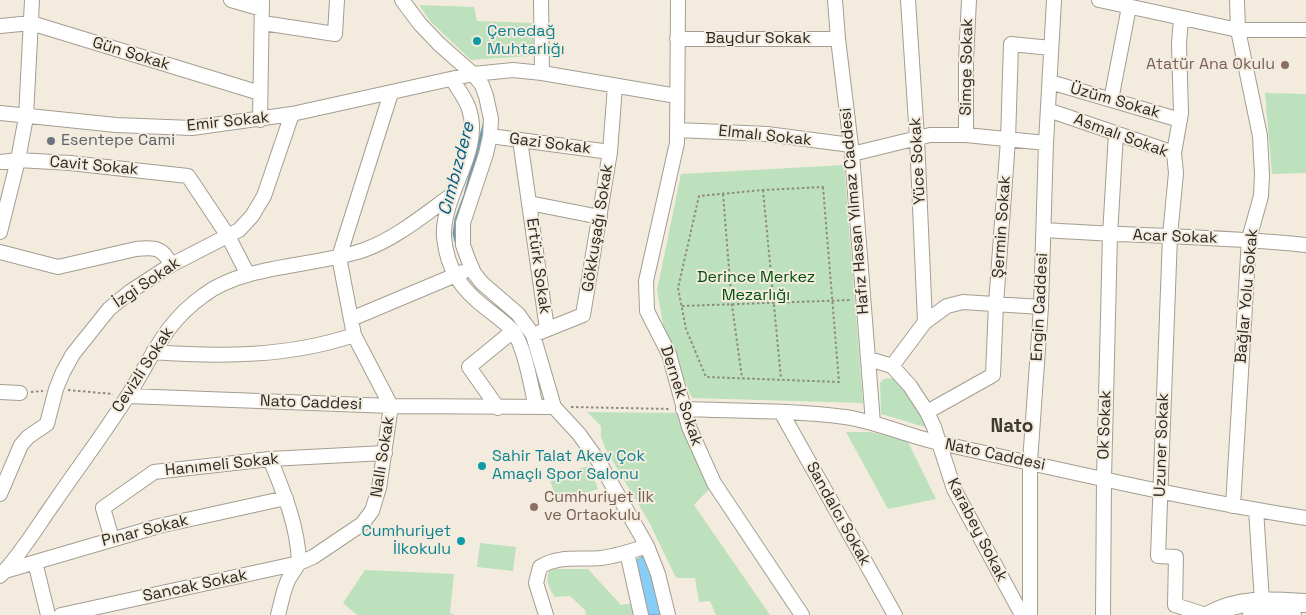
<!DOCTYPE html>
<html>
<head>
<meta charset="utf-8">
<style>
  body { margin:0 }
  canvas { display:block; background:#f3ecde }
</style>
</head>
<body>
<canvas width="1306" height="615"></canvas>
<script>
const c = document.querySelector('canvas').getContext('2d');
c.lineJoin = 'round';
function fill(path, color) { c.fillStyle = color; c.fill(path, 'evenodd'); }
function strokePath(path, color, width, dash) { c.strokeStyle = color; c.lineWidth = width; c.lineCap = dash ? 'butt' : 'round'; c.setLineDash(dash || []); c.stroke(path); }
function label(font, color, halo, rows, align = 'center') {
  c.font = font + ' "Space Grotesk",sans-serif'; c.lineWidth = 4; c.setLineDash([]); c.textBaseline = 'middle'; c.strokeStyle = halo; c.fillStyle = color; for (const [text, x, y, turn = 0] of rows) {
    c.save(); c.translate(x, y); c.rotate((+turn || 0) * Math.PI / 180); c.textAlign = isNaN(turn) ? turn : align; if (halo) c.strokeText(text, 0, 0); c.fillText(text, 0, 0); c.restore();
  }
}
fill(new Path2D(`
  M419,5L474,7L477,21L533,23V51L529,56L471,60L431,22Z
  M1265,93L1306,94V173L1272,174Z
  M844,165L863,403L692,398L665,335L657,290L681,174Z
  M893,378L901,382L924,416L925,427L881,414L880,383L884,379Z
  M587,412L679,413L711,487L694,505L770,615H716L710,601L699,602L695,578H676L649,522L605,448L601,437V426Z
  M846,432H870L907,440L936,499L888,509Z
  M589,466L598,489L557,501L549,477Z
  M480,543L516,547L513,571L477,567Z
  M556,569H588L621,605L633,603L636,615H586L585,610L570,596L555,597C549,588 545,582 549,571Z
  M365,570L454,574L450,613L455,615H357L343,603Z`), '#bde1bc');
const water = new Path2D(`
  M641,557L653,558L668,615H641L630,567Z`);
fill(water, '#87cdf7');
strokePath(water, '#6c9cb8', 1);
strokePath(new Path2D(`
  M457,245L454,234L456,219L465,195L485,121`), '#6c9cb8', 3);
const minor = new Path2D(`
  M231,0L262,9
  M402,0L420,24L439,44L473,74L482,85L486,96L491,119L490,136L486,154L463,223V245L468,259L474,273L482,283L518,314L533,335L554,407L579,434L599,462L647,546L658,574L668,615
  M541,0L542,73
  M678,0L677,143L646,281L647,311L669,354L689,427L714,483L802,615
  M835,0L838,39L852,154L873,423
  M908,0L917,138L925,322
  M1099,0L1238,30H1306
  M263,23L335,34L337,0
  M0,26L31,23L260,93
  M677,39H838
  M452,79C458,89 466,99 469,109C479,139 462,169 452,196C447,210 443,223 444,237C447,270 462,290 487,309C496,316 506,323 513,331C525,347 531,387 536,407
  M1050,82L1180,120
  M1111,100L1129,7
  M1048,110L1174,153L1176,173L1170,236L1158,556L1176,557L1175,605L1206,615
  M0,113L116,125L192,128L292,114L473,74L513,70L542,73L677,96
  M260,120L262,0
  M678,130L767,134L851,145
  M966,135V60L969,0
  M490,136L610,152
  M520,140L547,329
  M1174,153L1181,113L1179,44L1181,18
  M852,154L930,135H966L1046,143
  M0,162L18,160L70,163L188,176L228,236L248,275
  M529,203L600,217
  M1044,230C1131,236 1219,236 1306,245
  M0,232L18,160L26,117L32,0
  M0,252L58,267L136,249C154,247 163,247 171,265
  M351,319L463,272
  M533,335L583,315L610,152L615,86
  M153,352C221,357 289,357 354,335
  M869,359L892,366L910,386L927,412L934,427L954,489L1022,615
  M892,366L925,322L947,306L963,302L1041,307
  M0,392L20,393
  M128,396L391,406L554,407
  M498,408L469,367L513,331
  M683,409C737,411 792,410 845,417C879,422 910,437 944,444C1064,470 1184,499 1306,518
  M781,412L895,615
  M927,412L993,375L996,304L1008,140L1011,44L1051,48
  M0,494L21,445L28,437L47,424L56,389L63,372L73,354L109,309L131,291L171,265L239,230L252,216L264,196L292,114
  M1233,506L1249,239L1261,196L1262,175L1260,136L1238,30L1237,0
  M1256,510L1262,601
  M112,539L103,508L154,472L270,459L385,453
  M627,552L641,615
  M35,562L48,615
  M5,571L159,526L286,498
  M0,576C22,553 38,525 56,500C80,465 105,432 127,397C153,357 163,324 204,295C245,264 315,267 364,250C397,238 425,214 453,194
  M61,615L299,563C298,526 284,493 270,459
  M278,615L284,591L288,580L299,563L313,557L362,524L372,511L379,488L391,406L354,335L339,257L391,93
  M546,615L536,583L540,567C558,555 581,560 601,558C617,556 632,551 647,546
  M1030,615V462L1041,307L1046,143L1054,0
  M1103,615L1104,479L1110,235L1116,133`);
const major = new Path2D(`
  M1209,615C1240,598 1272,601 1306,603
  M1252,615H1292`);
strokePath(minor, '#a49d91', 16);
strokePath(major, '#a49d91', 20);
strokePath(new Path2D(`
  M823,187L839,382L706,377L686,329L678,288L699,196L763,190Z
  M763,190L781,379
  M723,194L732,305L742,378
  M682,306L852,300
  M68,390L113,394
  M31,392L43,391
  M571,407L671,409`), '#8f8a80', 2, [2.5, 2.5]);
strokePath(minor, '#fff', 14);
strokePath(major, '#fff', 18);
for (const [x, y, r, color] of [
  [477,41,5,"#0f9aa8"],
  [1285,65,5,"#8d6e63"],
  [51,141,5,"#6b7280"],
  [482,466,5,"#0f9aa8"],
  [534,507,5,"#8d6e63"],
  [461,541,5,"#0f9aa8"]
]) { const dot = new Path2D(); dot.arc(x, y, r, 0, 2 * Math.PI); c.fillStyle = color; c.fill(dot); strokePath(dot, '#f3ecde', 2); }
label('16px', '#0d838f', '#f3ecde', [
  ["Çenedağ",487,32],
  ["Muhtarlığı",487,50],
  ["Sahir Talat Akev Çok",492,457],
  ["Amaçlı Spor Salonu",492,475],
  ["Cumhuriyet",451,532,"right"],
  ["İlkokulu",451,550,"right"]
], 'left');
label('16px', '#2c2924', '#f3ecde', [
  ["Baydur Sokak",758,39],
  ["Gün Sokak",131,54,17],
  ["Simge Sokak",967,67,-89],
  ["Üzüm Sokak",1115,101,16],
  ["Emir Sokak",228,122,-6],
  ["Elmalı Sokak",765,136,6],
  ["Asmalı Sokak",1121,136,20],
  ["Gazi Sokak",550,144,7],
  ["Yüce Sokak",918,161,-93],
  ["Cavit Sokak",94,166,5],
  ["Hafız Hasan Yılmaz Caddesi",855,211,-95],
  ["Şermin Sokak",1002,227,-86],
  ["Gökkuşağı Sokak",598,228,-81],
  ["Acar Sokak",1175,237,2],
  ["Ertürk Sokak",538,266,82],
  ["İzgi Sokak",147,283,-34],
  ["Bağlar Yolu Sokak",1247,296,-85],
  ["Engin Caddesi",1040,307,-87],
  ["Cevizli Sokak",143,370,-57],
  ["Dernek Sokak",681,396,72],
  ["Nato Caddesi",311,403,2],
  ["Ok Sokak",1105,425,-88],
  ["Uzuner Sokak",1162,445,-88],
  ["Nato Caddesi",995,455,12],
  ["Nallı Sokak",383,457,-81],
  ["Hanımeli Sokak",222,465,-6],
  ["Sandalcı Sokak",838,514,61],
  ["Karabey Sokak",977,530,63],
  ["Pınar Sokak",145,531,-14],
  ["Sancak Sokak",195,586,-12]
]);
label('16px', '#785e54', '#f3ecde', [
  ["Atatür Ana Okulu",1275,65],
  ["Cumhuriyet İlk",544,498,"left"],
  ["ve Ortaokulu",544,516,"left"]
], 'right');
label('16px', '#5b616d', '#f3ecde', [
  ["Esentepe Cami",61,141]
], 'left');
label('16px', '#00510c', '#f3ecde', [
  ["Derince Merkez",756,278],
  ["Mezarlığı",756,296]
]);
label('italic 18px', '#005c84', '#f3ecde', [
  ["Cımbızdere",457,169,-75]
]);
label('bold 19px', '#3f392e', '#f3ecde', [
  ["Nato",1012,427]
]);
</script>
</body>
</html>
